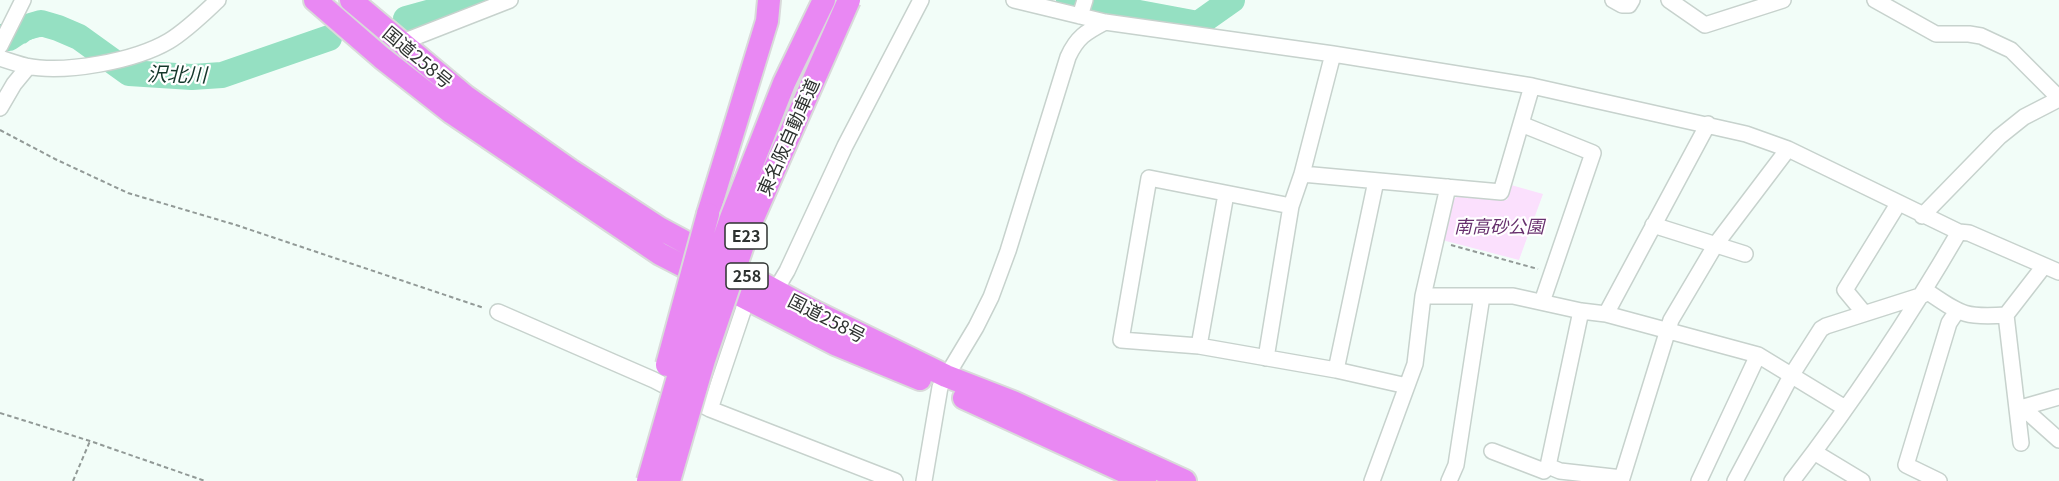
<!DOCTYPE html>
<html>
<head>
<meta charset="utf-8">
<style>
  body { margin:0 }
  canvas { display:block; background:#f2fdf8 }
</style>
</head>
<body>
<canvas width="2059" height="481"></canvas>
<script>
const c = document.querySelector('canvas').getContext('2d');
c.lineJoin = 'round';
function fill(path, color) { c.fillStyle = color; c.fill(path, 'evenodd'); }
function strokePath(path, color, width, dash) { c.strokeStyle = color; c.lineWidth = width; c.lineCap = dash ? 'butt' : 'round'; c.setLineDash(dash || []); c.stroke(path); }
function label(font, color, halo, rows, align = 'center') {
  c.font = font + ' Georgia,"Noto Sans JP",serif'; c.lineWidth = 4.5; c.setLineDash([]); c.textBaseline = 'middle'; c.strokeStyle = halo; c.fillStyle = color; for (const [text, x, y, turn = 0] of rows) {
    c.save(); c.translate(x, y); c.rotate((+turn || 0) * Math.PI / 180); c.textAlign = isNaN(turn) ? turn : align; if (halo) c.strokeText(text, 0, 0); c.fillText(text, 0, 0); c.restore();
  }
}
fill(new Path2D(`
  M1511,185L1543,194L1519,260L1442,240L1449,203L1459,195L1507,200Z`), '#fbe0fd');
strokePath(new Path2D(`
  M25,41C38,29 55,37 70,42L79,37`), '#95e0c2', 4.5);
strokePath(new Path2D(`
  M1069,0L1198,24L1232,0
  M406,19L475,0
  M0,37L9,38L24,28L41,23L58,28L79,37L129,73L192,77L222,75L329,38`), '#95e0c2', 26);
const minor = new Path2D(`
  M1014,0L1105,22L1333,54L1532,86L1746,134L1788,149L1959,232L1969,233L2059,272
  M1613,0L1622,5H1629L1632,0
  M1669,0L1705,25L1783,0
  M1875,0L1936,34H1969L1981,36L2011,50L2059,98
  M1080,16L1085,0
  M400,43L510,0
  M0,46L23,0
  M0,58C9,61 18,64 26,66C65,74 135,61 169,41C187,30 203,14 218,0
  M0,108L14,84L28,67
  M1521,124L1593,153L1542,302
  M1302,174L1501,192L1532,86
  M1291,206L1149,178L1121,340L1199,346L1336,370L1407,386
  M1922,216L1999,137L2024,117L2059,99
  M1653,225L1745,254
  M1925,290C1961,314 1963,318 2006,315
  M775,291L787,271L845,146L921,0
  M1423,296H1513L1581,311L1606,314L1758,355L1845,408
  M1581,311L1548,466L1560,471L1622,478L1671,320L1716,244L1788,149
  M498,312L654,380L710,409L895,481
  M1864,313L1845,290L1898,204
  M1606,314L1708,124
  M1199,346L1226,194
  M1266,358L1291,206L1302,174L1333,54
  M1336,370L1376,181
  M2022,407L2059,440
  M710,409L747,299
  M2017,409L2059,397
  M2021,443L2006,315L2044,266
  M1492,451L1544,471
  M1814,452L1862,481
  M924,481L940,387L976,327L991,297L1008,251L1068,57C1077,37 1086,32 1105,22
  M1372,481L1415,364L1423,296L1448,187
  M1449,481L1456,465L1482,296
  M1699,481L1758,355
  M1735,481L1791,376L1821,329L1826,326L1923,295
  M1792,481C1853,402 1909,318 1959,232
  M1939,481L1906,465L1949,323L1957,311`);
const highway = new Path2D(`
  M315,0L382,58L452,113L660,254L835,344L920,379
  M351,0L465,96L570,170L659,228L813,311L946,376L1013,402L1185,481
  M708,214L767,21L769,0
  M964,398L1145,481`);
strokePath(minor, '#c7d2cd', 18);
strokePath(highway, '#d9dada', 26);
strokePath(new Path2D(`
  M0,130L55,159L128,193L236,225L484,308
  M1451,245L1538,269
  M0,413L90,441L205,481
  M73,481L90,441`), '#929a97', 2, [4.5, 3]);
strokePath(minor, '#fff', 15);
strokePath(highway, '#e988f3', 22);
const highwayBridge = new Path2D(`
  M667,365L708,214
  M648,481L685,353L731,218L784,83L824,0
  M669,481L704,360L749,227L849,0`);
strokePath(highwayBridge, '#d9dada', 26, []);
strokePath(highwayBridge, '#e988f3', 22);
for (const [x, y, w] of [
  [746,236,42],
  [747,276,42]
]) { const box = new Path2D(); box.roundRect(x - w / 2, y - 13, w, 26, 4.5); c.fillStyle = '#fff'; c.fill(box); strokePath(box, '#2e3230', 1.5); }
label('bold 16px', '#2e3230', null, [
  ["E23",746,236],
  ["258",747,276]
]);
label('18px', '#2e3230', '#fff', [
  ["国道258号",418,57,40],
  ["東名阪自動車道",788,137,-66],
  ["国道258号",827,318,27]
]);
label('italic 18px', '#68316e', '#fff', [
  ["南高砂公園",1499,226]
]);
label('italic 20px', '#14372a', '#fff', [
  ["沢北川",177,74,1]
]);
</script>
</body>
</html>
